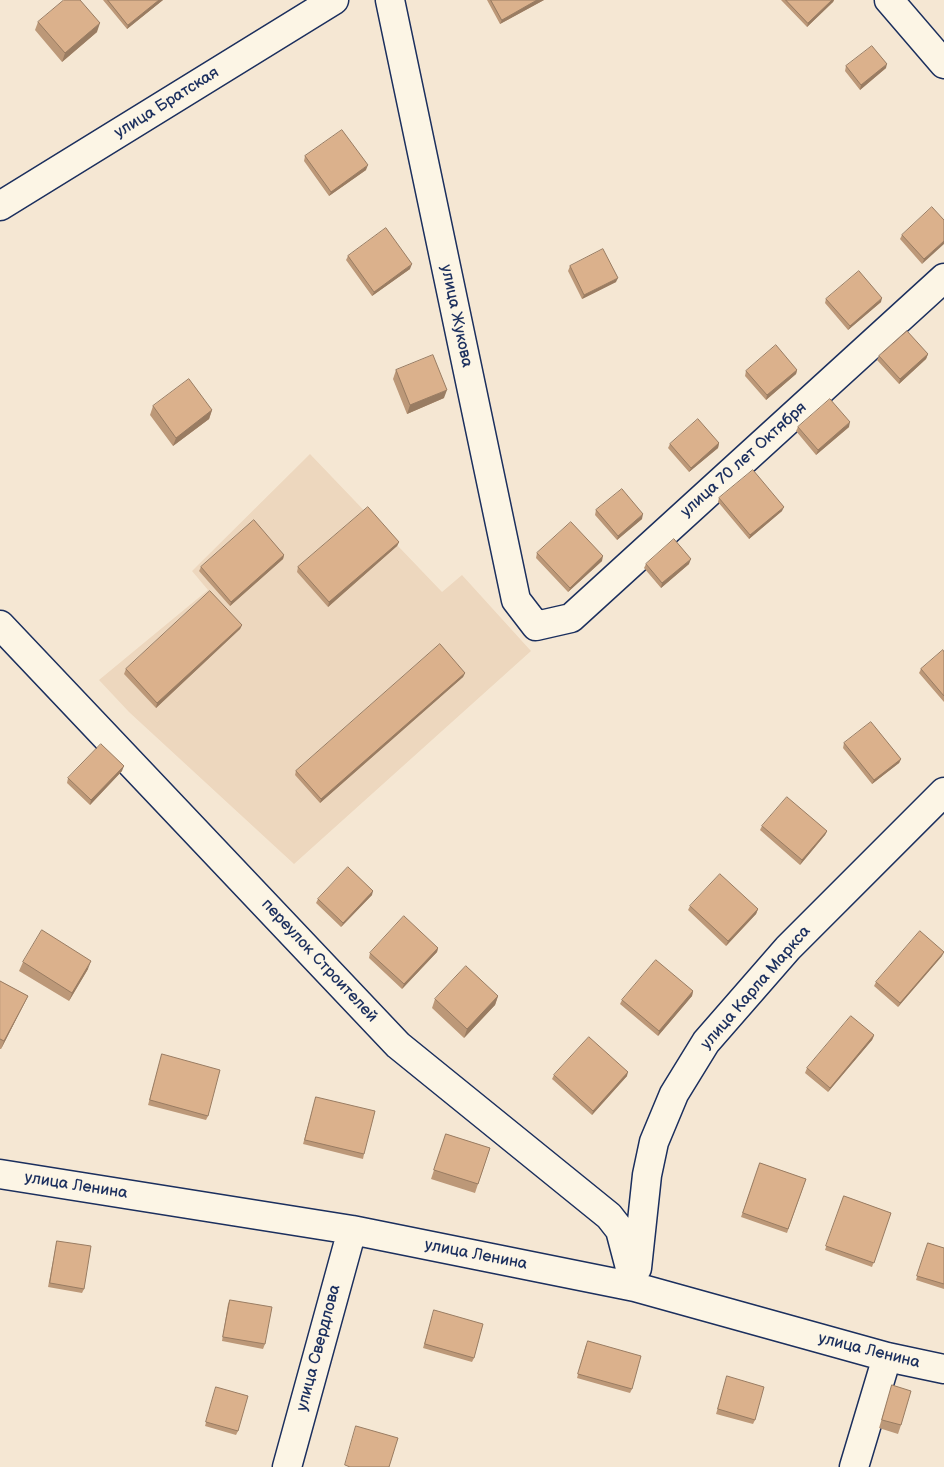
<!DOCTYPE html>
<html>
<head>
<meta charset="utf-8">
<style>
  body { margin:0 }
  canvas { display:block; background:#f5e7d3 }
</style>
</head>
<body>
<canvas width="944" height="1467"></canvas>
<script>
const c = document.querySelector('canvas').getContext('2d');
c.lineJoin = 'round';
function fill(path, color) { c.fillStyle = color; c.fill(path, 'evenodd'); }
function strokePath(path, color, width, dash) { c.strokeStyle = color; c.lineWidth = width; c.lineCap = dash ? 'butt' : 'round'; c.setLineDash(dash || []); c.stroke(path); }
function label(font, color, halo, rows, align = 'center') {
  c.font = font + ' "Balsamiq Sans",sans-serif'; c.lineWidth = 4.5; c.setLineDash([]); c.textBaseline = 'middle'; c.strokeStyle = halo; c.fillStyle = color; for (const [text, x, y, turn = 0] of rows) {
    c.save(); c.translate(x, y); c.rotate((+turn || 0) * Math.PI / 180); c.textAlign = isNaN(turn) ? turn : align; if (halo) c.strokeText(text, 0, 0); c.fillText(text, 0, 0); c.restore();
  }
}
fill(new Path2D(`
  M310,454L442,592L462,575L531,651L294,864L129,712L99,680L208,590L192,571Z`), '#edd7be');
const minor = new Path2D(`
  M390,0L516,600L536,626L571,618L944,278
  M889,0L944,64
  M0,206L334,0
  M0,625L398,1045L609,1216L620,1230L635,1287
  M0,1174L352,1230L635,1287L887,1357L944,1369
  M637,1268L647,1175L654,1142L674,1094L706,1042L788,948L944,792
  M287,1467L352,1230
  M854,1467L887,1357`);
strokePath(minor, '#1b2f5e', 31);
strokePath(minor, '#fcf5e5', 28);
fill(new Path2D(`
  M103,0H163L127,29Z
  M487,0H544L500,24Z
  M781,0H834L833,2L807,27Z
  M38,22L97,32L62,62L35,30Z
  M846,66L886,68L860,90L845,71Z
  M305,156L366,170L329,196L304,161Z
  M944,220L922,264L900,239L902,235Z
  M348,256L410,269L372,296L346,260Z
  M570,266L616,282L582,299L568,271Z
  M826,299L881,302L848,330L825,303Z
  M928,354L926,359L899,384L877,360L879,356Z
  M396,370L444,398L407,414L393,379Z
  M797,370L796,374L766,400L745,376L746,371Z
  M153,406L212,410L209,419L173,446L150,415Z
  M798,427H849L816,455L796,431Z
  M719,443L718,448L689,472L668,448L670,444Z
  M719,498L782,511L749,539L718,502Z
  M596,510L642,519L617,540L595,515Z
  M399,542L397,546L328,607L297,572L298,567Z
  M537,553L602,561L568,592L536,558Z
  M284,555L283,559L230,606L199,571L201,567Z
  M646,564H689L661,588L644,568Z
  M242,625L240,629L156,708L124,674L126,669Z
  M944,652V702L919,673L921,669Z
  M465,673L463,677L320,803L295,775L296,771Z
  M844,743L901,759L899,763L872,784L843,748Z
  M122,771L90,805L67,783L68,778Z
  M762,826L827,831L825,835L800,865L760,830Z
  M372,895L341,927L316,903L318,899Z
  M690,906L758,909L756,914L726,946L688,910Z
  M438,948L437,952L402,989L369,958L370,953Z
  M942,956L898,1007L874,986L876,982Z
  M23,962L88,969L69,1001L19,971Z
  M0,981L28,996L24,1004L1,1049H0Z
  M693,991L692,996L658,1036L620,1004L622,1000Z
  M498,996L495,1005L464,1038L432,1008L435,999Z
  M874,1036L872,1040L828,1092L805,1073L807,1068Z
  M162,1054L208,1116L206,1120L148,1105Z
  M554,1075L627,1076L592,1115L552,1079Z
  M316,1097L364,1154L363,1159L303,1144Z
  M446,1134L490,1148L475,1193L431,1179Z
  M760,1163L806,1179L787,1233L741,1217Z
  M844,1196L891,1213L872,1267L825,1250Z
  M57,1241L84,1289L82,1293L48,1287L56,1245Z
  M928,1243L944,1248V1289L916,1280Z
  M230,1300L265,1344L263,1349L222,1341L228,1304Z
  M433,1315L474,1358L472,1362L423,1348Z
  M586,1345L632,1389L630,1393L577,1378Z
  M726,1380L755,1420L753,1424L716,1414Z
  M892,1385L901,1425L898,1434L879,1428Z
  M215,1391L238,1431L236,1435L205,1426Z`), '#bc9878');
fill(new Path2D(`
  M159,0H163L127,29L128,25Z
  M537,0H544L500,24L502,20Z
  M832,0H834L833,2L807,27L808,23Z
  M100,23L97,32L62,62L65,53Z
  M887,64L886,68L860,90L861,85Z
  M368,165L366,170L329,196L331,192Z
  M944,241V244L922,264L924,259Z
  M412,264L410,269L372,296L374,292Z
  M618,278L616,282L582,299L584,295Z
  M882,298L881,302L848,330L850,326Z
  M928,354L926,359L899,384L900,379Z
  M797,370L796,374L766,400L767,395Z
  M447,390L444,398L407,414L410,405Z
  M212,410L209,419L173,446L176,438Z
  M850,422L849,427L816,455L818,450Z
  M719,443L718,448L689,472L691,468Z
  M784,507L782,511L749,539L750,535Z
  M643,514L642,519L617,540L618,536Z
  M399,542L397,546L328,607L329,602Z
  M284,555L283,559L230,606L231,602Z
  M603,556L602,561L568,592L570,588Z
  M691,559L689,564L661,588L662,583Z
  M242,625L240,629L156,708L157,703Z
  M465,673L463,677L320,803L321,799Z
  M901,759L899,763L872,784L874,780Z
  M124,766L122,771L90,805L91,800Z
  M827,831L825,835L800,865L802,860Z
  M373,891L372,895L341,927L343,923Z
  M758,909L756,914L726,946L728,941Z
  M438,948L437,952L402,989L404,984Z
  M944,952L942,956L898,1007L900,1003Z
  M91,961L88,969L69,1001L72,993Z
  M693,991L692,996L658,1036L659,1031Z
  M28,996L24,1004L1,1049L4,1041Z
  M498,996L495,1005L464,1038L467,1029Z
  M874,1035L872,1040L828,1092L830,1088Z
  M628,1072L627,1076L592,1115L593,1111Z`), '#997c62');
const building = new Path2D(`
  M64,0H80L100,23L65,53L38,22Z
  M108,0H159L128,25Z
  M491,0H537L502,20Z
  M786,0H832L808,23Z
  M872,46L887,64L861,85L846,66Z
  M342,130L368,165L331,192L305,156Z
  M932,207L944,220V241L924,259L902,235Z
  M386,228L412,264L374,292L348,256Z
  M603,249L618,278L584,295L570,266Z
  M859,271L882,298L850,326L826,299Z
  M907,331L928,354L900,379L879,356Z
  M776,345L797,370L767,395L746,371Z
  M433,355L447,390L410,405L396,370Z
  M189,379L212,410L176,438L153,406Z
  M830,399L850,422L818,450L798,427Z
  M698,419L719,443L691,468L670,444Z
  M753,470L784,507L750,535L719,498Z
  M622,489L643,514L618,536L596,510Z
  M368,507L399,542L329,602L298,567Z
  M254,520L284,555L231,602L201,567Z
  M571,522L603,556L570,588L537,553Z
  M674,539L691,559L662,583L646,564Z
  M210,591L242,625L157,703L126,669Z
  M440,644L465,673L321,799L296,771Z
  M943,650L944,652V696L921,669Z
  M871,722L901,759L874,780L844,743Z
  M101,744L124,766L91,800L68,778Z
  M787,797L827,831L802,860L762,826Z
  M348,867L373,891L343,923L318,899Z
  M720,874L758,909L728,941L690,906Z
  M404,916L438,948L404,984L370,953Z
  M42,930L91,961L72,993L23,962Z
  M920,931L944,952L900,1003L876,982Z
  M656,960L693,991L659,1031L622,1000Z
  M466,966L498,996L467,1029L435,999Z
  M0,981L28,996L4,1041L0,1039Z
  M851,1016L874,1035L830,1088L807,1068Z
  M589,1037L628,1072L593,1111L554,1075Z
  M162,1054L220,1070L208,1116L150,1100Z
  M316,1097L375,1111L364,1154L305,1140Z
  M446,1134L490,1148L478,1184L434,1170Z
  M760,1163L806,1179L788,1229L743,1213Z
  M844,1196L891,1213L874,1263L826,1246Z
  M57,1241L91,1246L84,1289L50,1283Z
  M928,1243L944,1248V1284L917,1276Z
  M230,1300L272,1307L265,1344L223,1337Z
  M434,1310L483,1324L474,1358L425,1344Z
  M588,1341L641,1356L632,1389L578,1374Z
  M727,1376L764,1387L755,1420L718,1409Z
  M892,1385L911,1391L901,1425L882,1420Z
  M216,1387L248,1396L238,1431L206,1422Z
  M356,1426L398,1438L389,1467H350L345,1465Z`);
fill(building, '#dbb18c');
strokePath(building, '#997c62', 1);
label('16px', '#1b2f5e', '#fcf5e5', [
  ["улица Братская",167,103,-32],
  ["улица Жукова",456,316,78],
  ["улица 70 лет Октября",744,460,-42],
  ["переулок Строителей",319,961,47],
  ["улица Карла Маркса",756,988,-49],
  ["улица Ленина",76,1186,9],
  ["улица Ленина",476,1255,11],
  ["улица Свердлова",319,1348,-75],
  ["улица Ленина",869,1351,14]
]);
</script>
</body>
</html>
